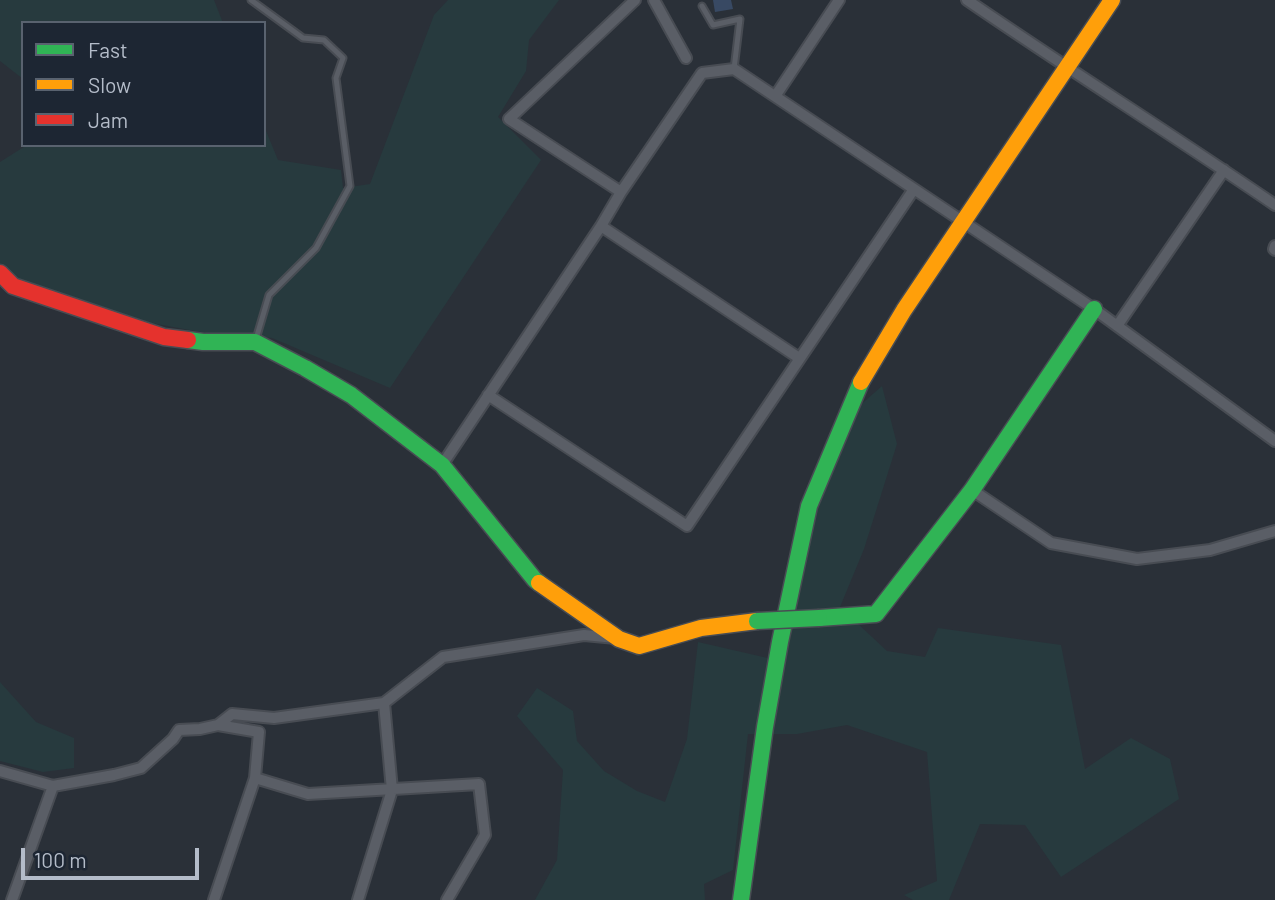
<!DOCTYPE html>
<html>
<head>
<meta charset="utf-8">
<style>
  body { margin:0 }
  #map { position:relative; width:1275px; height:900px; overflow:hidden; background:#2a3038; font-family:Barlow,sans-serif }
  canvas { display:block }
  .legend { position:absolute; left:21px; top:21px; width:245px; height:126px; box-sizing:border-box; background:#1d2633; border:2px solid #59626f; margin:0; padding:9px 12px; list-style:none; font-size:21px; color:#b4bcc9 }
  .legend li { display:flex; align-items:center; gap:14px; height:35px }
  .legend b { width:35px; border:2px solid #59626f }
  .scale { position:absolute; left:21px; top:848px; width:178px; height:32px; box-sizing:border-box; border:4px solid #b4bcc9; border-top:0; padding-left:9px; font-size:21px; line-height:24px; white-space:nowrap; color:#b4bcc9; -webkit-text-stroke:5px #1d2633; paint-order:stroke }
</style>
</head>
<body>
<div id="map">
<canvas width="1275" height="900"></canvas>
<ul class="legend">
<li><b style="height:9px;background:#30b455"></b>Fast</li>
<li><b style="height:9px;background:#ff9f0a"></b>Slow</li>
<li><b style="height:9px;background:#e5322d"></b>Jam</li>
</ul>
<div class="scale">100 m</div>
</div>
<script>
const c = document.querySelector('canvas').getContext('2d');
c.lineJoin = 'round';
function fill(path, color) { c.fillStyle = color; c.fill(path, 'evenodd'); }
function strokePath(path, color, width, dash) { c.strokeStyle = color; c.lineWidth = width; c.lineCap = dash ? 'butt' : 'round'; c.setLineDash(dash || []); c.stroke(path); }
fill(new Path2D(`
  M0,0H214L223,23H23V79L0,61Z
  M448,0H559L529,40L526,71L498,117L541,160L390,388L272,338L206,333L151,323L25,283L0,264V162L27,145H264V126L278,160L341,170L343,188L370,184L434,15Z
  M882,386L897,444L864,549L840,607L887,651L925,657L938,628L1061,645L1085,769L1131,738L1170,759L1179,799L1061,877L1025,825L980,824L949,900H913L904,895L937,881L927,752L847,725L797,734H748L733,870L704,884L705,900H535L557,860L563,770L517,716L537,688L573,711L577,741L604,771L637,791L665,802L687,739L698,642L785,662L812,524L858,407Z
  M0,682L36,722L74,738V768L43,772L0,761Z`), '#273a3e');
fill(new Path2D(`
  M713,0H731L733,9L715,12Z`), '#384963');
const lane = new Path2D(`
  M251,0L303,38L324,40L343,58L336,78L350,186L316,248L269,295L256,339
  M702,6L713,25L740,19L734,69`);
const street = new Path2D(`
  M654,0L686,58
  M967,0C1069,70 1173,135 1275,205
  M776,95L839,0
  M621,192L509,119L635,0
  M601,226L799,358
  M1275,246L1274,249L1275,250
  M1117,326L1224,170
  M488,395L687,526L914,189
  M442,465L601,226L621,192L702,73L734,69L1094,309L1275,441
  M972,490L1051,543L1137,559L1210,550L1275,531
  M218,725L232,714L274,718L384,703L443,657L584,635L616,638
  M0,771L53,786L114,775L141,768L173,739L179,730L200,729L218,725L259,732L255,778L214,900
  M255,778L308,794L479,784L485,835L447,900
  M12,900L53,786
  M358,900L392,790L384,703`);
const fast = new Path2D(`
  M188,340L203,342H255L305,368L351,395L442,465L535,580L539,583
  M819,618L876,614L972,490L1094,309
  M741,900L765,727L780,642L809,506L861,382`);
const slow = new Path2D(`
  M861,382L904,310L1112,0
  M539,583L619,639L639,646L701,628L757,621`);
const jam = new Path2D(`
  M0,273L13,286L164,337L188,340`);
strokePath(lane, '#484c53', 9);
strokePath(street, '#484c53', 14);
strokePath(fast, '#484c53', 19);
strokePath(slow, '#484c53', 19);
strokePath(jam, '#484c53', 19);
strokePath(lane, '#5a5e66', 5);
strokePath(street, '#5a5e66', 10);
strokePath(fast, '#30b455', 16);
strokePath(slow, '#ff9f0a', 16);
strokePath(jam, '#e5322d', 16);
const fastBridge = new Path2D(`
  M757,621L819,618`);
strokePath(fastBridge, '#484c53', 19, []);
strokePath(fastBridge, '#30b455', 16);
</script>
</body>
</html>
